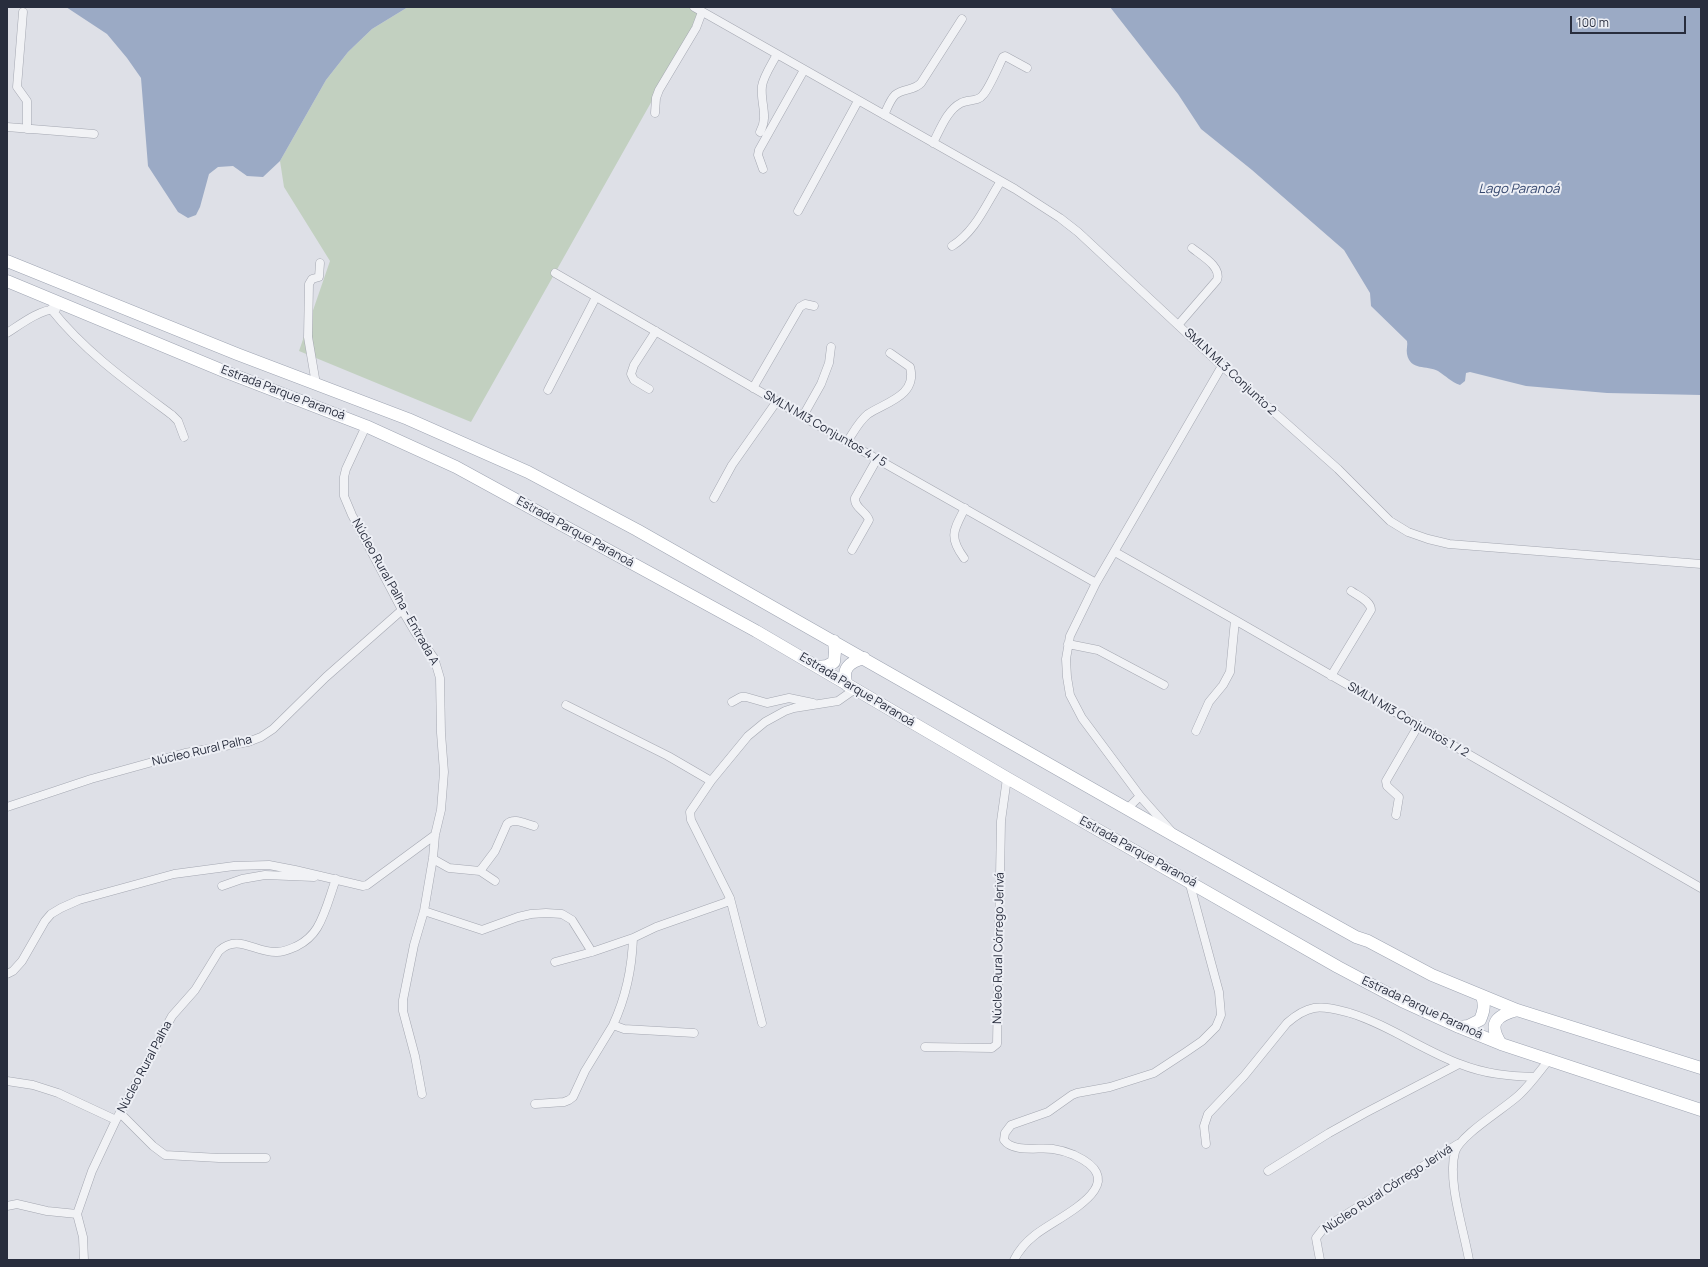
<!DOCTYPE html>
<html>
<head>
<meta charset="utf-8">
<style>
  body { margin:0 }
  #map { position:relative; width:1708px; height:1267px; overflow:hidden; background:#dee0e7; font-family:Manrope,sans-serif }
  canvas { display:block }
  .frame { position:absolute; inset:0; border:8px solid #282d3d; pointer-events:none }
  .scale { position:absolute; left:1570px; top:16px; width:116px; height:18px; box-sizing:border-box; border:2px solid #282d3d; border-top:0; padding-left:5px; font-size:12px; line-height:14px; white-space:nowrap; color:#282d3d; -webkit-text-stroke:3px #edeff5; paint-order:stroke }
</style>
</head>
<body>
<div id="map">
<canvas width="1708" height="1267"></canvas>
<div class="frame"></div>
<div class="scale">100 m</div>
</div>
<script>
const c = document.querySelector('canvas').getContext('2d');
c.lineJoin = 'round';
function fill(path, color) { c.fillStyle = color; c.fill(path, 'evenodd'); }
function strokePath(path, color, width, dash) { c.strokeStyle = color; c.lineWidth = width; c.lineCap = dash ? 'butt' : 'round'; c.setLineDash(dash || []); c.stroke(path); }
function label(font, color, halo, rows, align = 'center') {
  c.font = font + ' Manrope,sans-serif'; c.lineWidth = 4; c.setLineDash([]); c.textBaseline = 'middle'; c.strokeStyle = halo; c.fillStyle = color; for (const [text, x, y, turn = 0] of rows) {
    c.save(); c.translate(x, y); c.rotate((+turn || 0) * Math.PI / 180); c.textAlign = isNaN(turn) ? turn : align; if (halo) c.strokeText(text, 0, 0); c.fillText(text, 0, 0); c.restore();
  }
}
fill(new Path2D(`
  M408,7H694L702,12L471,422L299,351L330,261L284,187L280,161L326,80L348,52L372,29Z`), '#c2d0c0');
fill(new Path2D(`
  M66,7H408L372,29L348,52L326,80L280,161L263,177L247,176L233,166L218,167L209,174L200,207L196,215L188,218L178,212L148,166L141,78L127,58L107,34Z
  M1110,7H1701V395L1607,393L1526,386L1470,372L1466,373L1465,381L1460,385C1451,382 1446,376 1438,371C1427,365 1410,371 1407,354C1406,349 1408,345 1407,341L1371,306L1370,293L1344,250L1252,170L1201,129L1178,94Z`), '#9baac5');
const street = new Path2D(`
  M694,7L1015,189L1060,218L1078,232L1222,366L1338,469L1390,521L1408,532L1428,539L1449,544L1701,564
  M23,12L17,87L27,101V129
  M655,113L656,98L659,90L696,28L702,12
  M884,115C887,109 890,100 895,95C903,88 914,91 921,83L962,19
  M7,127L94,134
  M760,132C769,116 760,103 762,86C764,75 772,64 777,54
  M933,143C940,130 947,110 961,103C968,99 978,102 983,95C990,87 998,67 1003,57L1005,56L1027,68
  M763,169L758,155L759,150L804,70
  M798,211L858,101
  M952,246C976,231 986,204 1001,181
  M555,273L847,442L1096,583
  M51,309C85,352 129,383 172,415L178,421L184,437
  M1179,324L1217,280C1222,267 1202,256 1192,248
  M7,333C21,324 39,310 56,309
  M316,384L308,337L309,284L312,279L319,277L320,263
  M753,388L800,307L805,304L814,306
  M649,389L634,380L631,374L634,365L656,331
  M548,390L596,297
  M803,416L821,384L829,363L831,347
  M366,426L346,469L344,477V496L352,515L402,610L415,632L434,658L440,678L441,733L444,772L441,810L435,835L433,858L424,911L414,945L403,1000V1011L415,1056L422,1094
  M847,442C853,433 859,421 868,414C884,403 918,396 910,367L890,353
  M714,498L732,465L777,401
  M852,550L869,520C866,511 854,508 855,498L877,459
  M1115,552L1235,620L1701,888
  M964,558C948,536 954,530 965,508
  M1068,644L1098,650L1164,685
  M1331,676L1371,610C1371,601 1358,596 1351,591
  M732,702L741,697H746L767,703L789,698L813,703
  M566,705L668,756L711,781
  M1196,731L1209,702L1223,685L1230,672L1235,620
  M7,807L91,779L185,753L248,742L261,737L273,729L326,677L402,610
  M1128,808L1140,796
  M1396,815L1399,797L1387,786L1386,781L1418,726
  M1171,831L1140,796L1082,718L1070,695L1067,677L1066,659L1070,636L1096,583L1222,366
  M433,859L449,868L480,871L495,851L507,824C514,817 525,824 534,826
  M480,871L495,881
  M222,886L242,879L265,875L314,877
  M730,898L762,1023
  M424,911L482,930L518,917L531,914L546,913L562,914L572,920L592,952
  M555,962L592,952L633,938
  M7,974L13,971L22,961L45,921L51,914L61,908L79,900L174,874L234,866L269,865L295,870L363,886L367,885L435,835
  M694,1033L624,1029L613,1025C626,997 632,969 633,938L656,927L727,902L730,898L691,820L690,812L711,781L748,736L765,722L785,711L794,708L838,701L855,689
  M925,1047L992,1048L997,1044L1001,821L1007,778
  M7,1081L33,1085L58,1093L116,1120
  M535,1104L564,1102L569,1100L573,1097L585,1071L613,1025
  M120,1113L153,1146L165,1155L219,1158H266
  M1206,1144L1204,1126L1208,1114L1244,1076L1287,1023C1295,1016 1303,1010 1314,1008C1326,1006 1338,1010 1350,1013C1389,1025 1422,1050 1460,1064C1485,1074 1508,1076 1535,1077
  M1268,1171L1329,1133L1365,1113L1459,1064
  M7,1206L17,1204L47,1211L77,1214
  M77,1214L92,1171L116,1120L161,1036L172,1016L195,990L219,951C238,933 255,953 277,952C284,952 290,949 297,946C305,942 312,936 317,928C326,913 330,895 336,879
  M77,1214L83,1237L84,1260
  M1014,1260C1019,1250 1026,1242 1035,1235C1059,1216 1137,1184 1074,1155C1067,1152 1060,1150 1053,1149C1039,1147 1013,1153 1004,1140L1005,1133L1011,1125L1048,1112L1072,1095L1077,1093L1110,1087L1154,1073L1186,1052L1202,1041L1216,1027L1221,1015L1219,992L1189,881
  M1320,1260L1316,1238L1323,1229L1458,1144
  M1469,1260C1464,1230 1447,1181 1455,1152C1460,1135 1504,1109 1519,1095C1530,1085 1539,1072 1548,1061`);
const primary = new Path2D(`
  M7,261L237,354L408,419L528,472L637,530L1175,836L1356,937L1368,941L1432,975L1517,1010L1701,1068
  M7,281L226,372L366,426L456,467L756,631L1007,778L1338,967L1402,1001L1459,1027L1501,1044L1701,1110
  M818,667L827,666L834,662L835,652L834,641
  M847,685C841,669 849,662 864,658
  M1459,1027L1468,1026L1480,1020C1484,1011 1485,1005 1482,996
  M1501,1044C1488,1024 1495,1016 1517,1010`);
strokePath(street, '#a4a7b1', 9);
strokePath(primary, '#9ea4b2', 13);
strokePath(street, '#f1f2f5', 8);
strokePath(primary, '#fff', 12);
label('12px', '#282d3d', '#edeff5', [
  ["SMLN ML3 Conjunto 2",1230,372,43],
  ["Estrada Parque Paranoá",283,393,21],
  ["SMLN MI3 Conjuntos 4 / 5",825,429,30],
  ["Estrada Parque Paranoá",575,532,29],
  ["Núcleo Rural Palha - Entrada A",395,592,61],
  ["Estrada Parque Paranoá",857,690,31],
  ["SMLN MI3 Conjuntos 1 / 2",1408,720,30],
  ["Núcleo Rural Palha",202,751,-13],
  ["Estrada Parque Paranoá",1138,852,29],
  ["Núcleo Rural Córrego Jerivá",999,948,-89],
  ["Estrada Parque Paranoá",1422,1008,25],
  ["Núcleo Rural Palha",145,1067,-62],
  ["Núcleo Rural Córrego Jerivá",1388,1189,-33]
]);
label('italic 13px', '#35476e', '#edeff5', [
  ["Lago Paranoá",1519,189]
]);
</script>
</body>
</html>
